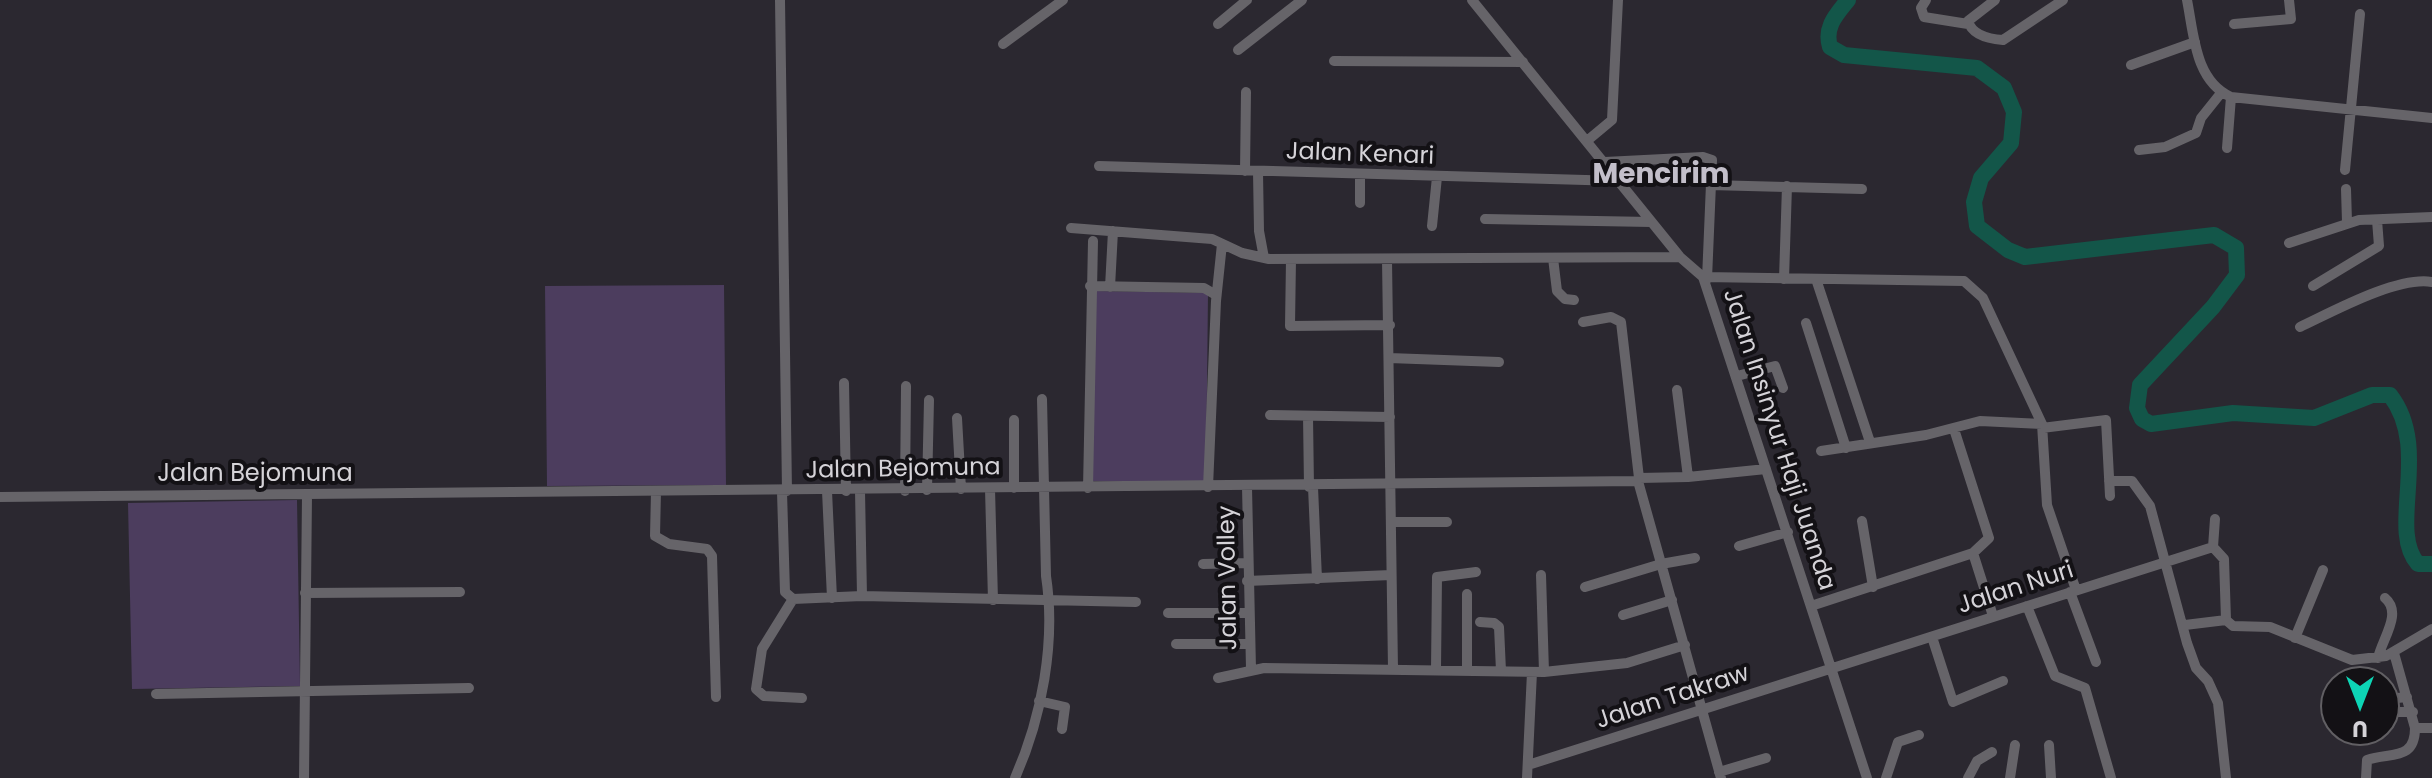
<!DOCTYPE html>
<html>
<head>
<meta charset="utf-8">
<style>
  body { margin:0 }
  #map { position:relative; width:2432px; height:778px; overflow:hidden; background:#2b2830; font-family:Poppins,sans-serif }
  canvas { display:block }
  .north { position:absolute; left:2320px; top:666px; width:80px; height:80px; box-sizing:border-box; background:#131115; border:2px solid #615f63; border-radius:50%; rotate:180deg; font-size:22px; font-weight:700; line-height:32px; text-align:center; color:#d5d3d8 }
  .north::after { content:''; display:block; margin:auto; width:28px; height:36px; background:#0dd5b5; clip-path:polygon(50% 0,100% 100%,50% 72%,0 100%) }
</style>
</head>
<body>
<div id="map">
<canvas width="2432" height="778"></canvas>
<div class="north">U</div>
</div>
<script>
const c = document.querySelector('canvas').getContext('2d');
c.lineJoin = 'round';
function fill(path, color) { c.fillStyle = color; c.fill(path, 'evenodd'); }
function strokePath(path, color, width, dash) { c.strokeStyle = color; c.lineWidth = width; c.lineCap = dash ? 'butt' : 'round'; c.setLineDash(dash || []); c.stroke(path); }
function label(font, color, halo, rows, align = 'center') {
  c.font = font + ' Poppins,sans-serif'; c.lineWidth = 8; c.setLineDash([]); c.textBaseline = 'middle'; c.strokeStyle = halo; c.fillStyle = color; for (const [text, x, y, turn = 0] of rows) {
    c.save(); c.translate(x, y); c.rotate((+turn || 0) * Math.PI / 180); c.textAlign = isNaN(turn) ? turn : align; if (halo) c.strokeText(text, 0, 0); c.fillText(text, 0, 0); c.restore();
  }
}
fill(new Path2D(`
  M724,285L726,485L547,486L545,286Z
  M1095,291L1208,293L1206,483L1092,481Z
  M297,500L300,686L132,689L128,503Z`), '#4c3d5e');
strokePath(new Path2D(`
  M1848,0C1836,15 1824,27 1830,47L1844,55L1977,68L2004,88L2014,112L2011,143L1981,178L1974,202L1977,226L2008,250L2025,257L2214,235L2236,248L2237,275L2213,307L2140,385L2137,408L2142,419L2151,424L2233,413L2314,418L2372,395H2390C2432,449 2387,529 2418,564H2432`), '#135649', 16);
strokePath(new Path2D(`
  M780,0L787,491
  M1472,0L1680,257L1703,277L1867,778
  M1926,0L1921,8L1924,17L1968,24
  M1995,0L1968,21C1972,35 1989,39 2003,40L2063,0
  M2187,0C2194,35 2195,81 2231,97L2432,118
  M1218,24L1247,0
  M2234,24L2291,19L2289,0
  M1003,44L1063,0
  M1238,50L1302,0
  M1334,61L1523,62
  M2131,65L2195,42
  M1588,140L1612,120L1618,0
  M2227,148L2231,97
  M2139,150L2165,147L2196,133L2201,118L2221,93
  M1605,162L1703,157L1712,160L1707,279
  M1099,166L1620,181
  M2345,170L2360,14
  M1245,171L1246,92
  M1258,172L1259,231L1264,258
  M1710,185L1862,189
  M2346,189L2347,222
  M1360,203V174
  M1485,219L1651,222
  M1432,226L1437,177
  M1071,228L1212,239L1242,253L1269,259L1680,257
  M2289,243L2359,220L2432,217
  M1553,258L1557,291L1565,299L1574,300
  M1291,259L1290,326L1390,325
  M1387,260L1393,669
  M1703,277L1964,281L1983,298L2042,424L2047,505L2076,590
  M1784,279L1787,186
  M1816,279L1870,442
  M1090,286L1204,288L1216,295
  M2313,286L2379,246L2377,220
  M1110,287L1113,231
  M1583,322L1611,317L1621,322L1639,478
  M1806,323L1846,448
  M2300,327C2332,312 2397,276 2432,282
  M1389,358L1499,362
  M1737,376L1775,366L1783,388
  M844,383L846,491
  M1677,390L1688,477
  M1270,415L1390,417
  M1308,416L1309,487
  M957,418L961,489
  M1014,420V488
  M2042,428L2106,420L2110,496
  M1821,451L1926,435L1980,421L2042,424
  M1638,481L1721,778
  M2109,481H2132L2150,506L2187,643L2196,668L2208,681L2218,703L2226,778
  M1208,487L1216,301L1222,244
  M1247,487L1251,669
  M1313,487L1317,579
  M1088,488L1093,241
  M990,489L993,600
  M927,490L929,400
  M656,491L655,536L669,544L707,549L712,556L716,697
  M827,491L832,598
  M860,491L862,596
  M905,491L906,386
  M782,492L785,592L793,599L862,596L1136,602
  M0,497L1638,481L1639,478L1688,477L1766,469
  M2215,519L2213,547L2224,559L2226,620
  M1862,521L1873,587
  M1392,522H1447
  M1739,546L1788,532
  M1973,553L1993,616
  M1203,564L1246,563
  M1541,575L1544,672
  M1247,581L1391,575
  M1585,587L1661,564L1695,558
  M2070,592L2096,662
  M305,593L460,592
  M793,599L762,649L756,689L764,696L802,698
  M1811,606L1973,553L1989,538L1954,429
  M2027,606L2055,676L2085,688L2111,778
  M1168,613H1247
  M1623,615L1672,600
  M1480,622L1494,623L1499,627L1501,671
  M2185,625L2226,620L2233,626L2270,627L2352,660L2386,656L2432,629
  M1932,637L1953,702L2003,681
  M2295,638L2323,570
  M1176,644H1249
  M2394,653L2415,728H2432
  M2378,658C2382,639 2403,613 2385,598
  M1436,669L1437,577L1476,572
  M1467,670V594
  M1218,678L1264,668L1544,672L1627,663L1685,645
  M156,694L469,688
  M1039,701L1065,707L1062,729
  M2385,712H2413
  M2385,727L2387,699L2407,697
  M2049,745L2051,778
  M1528,765L2213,547
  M1719,772L1766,758
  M304,778L307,495
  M1015,778C1042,717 1056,642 1046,576L1042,399
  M1527,778L1532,672
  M1886,778L1898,742L1919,735
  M1968,778L1977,761L1992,752
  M2010,778L2015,745
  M2366,778L2367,760C2391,752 2415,761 2415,728`), '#666469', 10);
label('24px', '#d5d3d8', '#131115', [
  ["Jalan Kenari",1360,155,2],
  ["Jalan Insinyur Haji Juanda",1778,440,72],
  ["Jalan Bejomuna",903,470,-1],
  ["Jalan Bejomuna",255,475],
  ["Jalan Volley",1229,578,-91],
  ["Jalan Nuri",2016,589,-18],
  ["Jalan Takraw",1673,698,-18]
]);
label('bold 28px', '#c3bfca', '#131115', [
  ["Mencirim",1661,176]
]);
</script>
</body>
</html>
